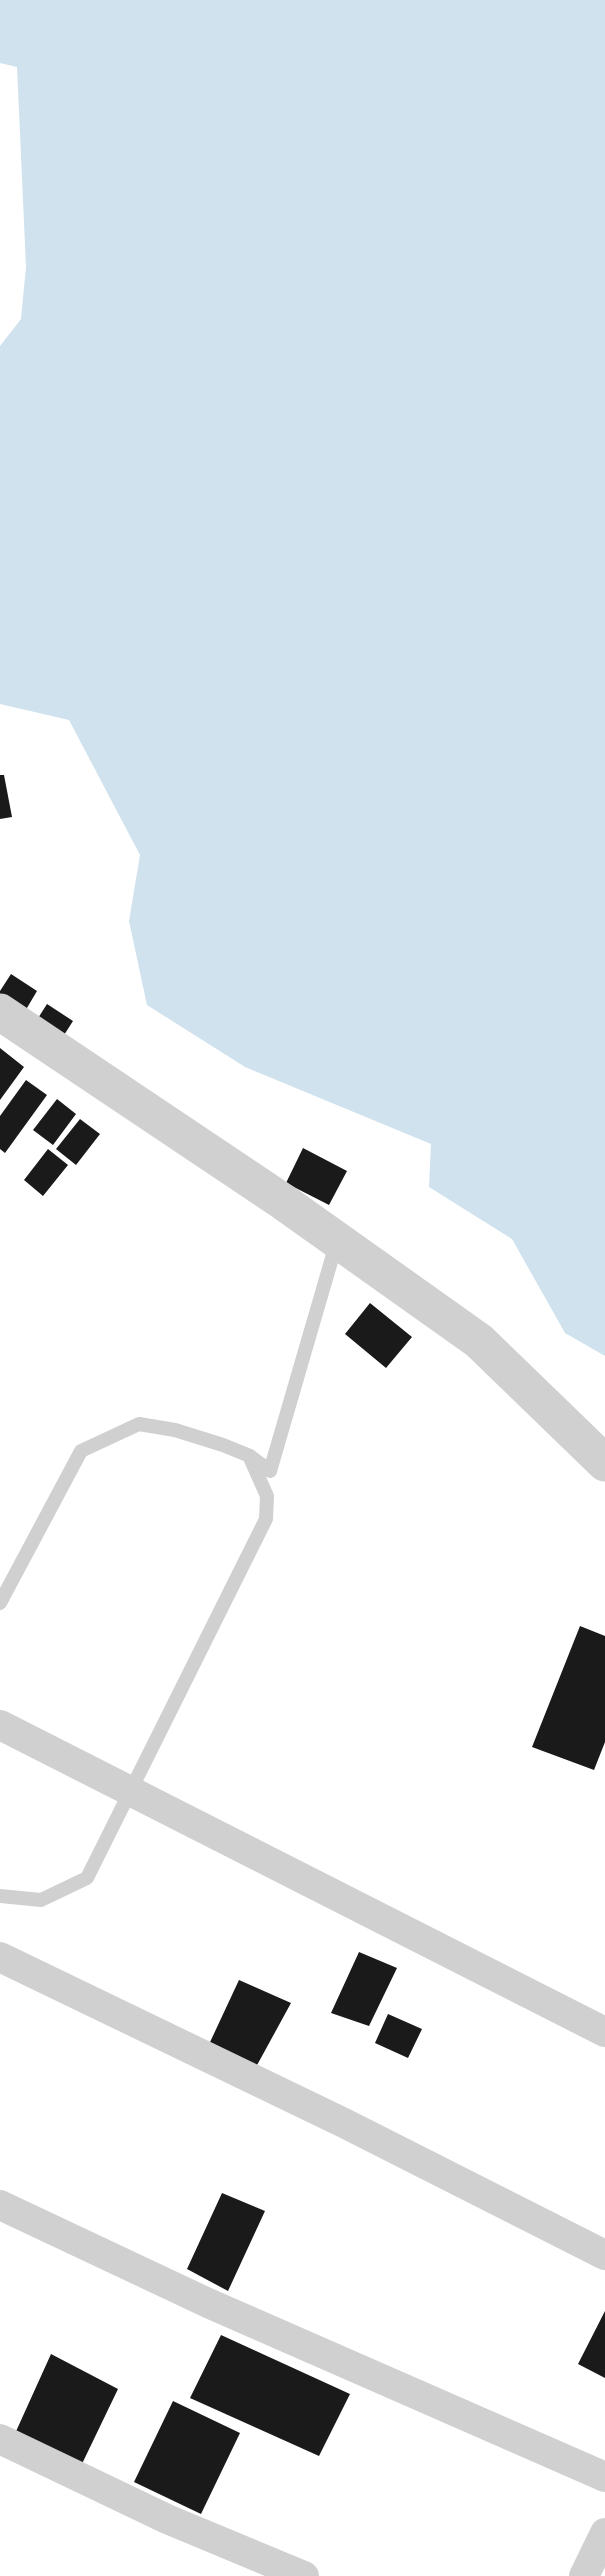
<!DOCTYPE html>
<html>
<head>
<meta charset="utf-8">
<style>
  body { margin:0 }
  canvas { display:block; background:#fff }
</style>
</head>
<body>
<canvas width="605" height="2576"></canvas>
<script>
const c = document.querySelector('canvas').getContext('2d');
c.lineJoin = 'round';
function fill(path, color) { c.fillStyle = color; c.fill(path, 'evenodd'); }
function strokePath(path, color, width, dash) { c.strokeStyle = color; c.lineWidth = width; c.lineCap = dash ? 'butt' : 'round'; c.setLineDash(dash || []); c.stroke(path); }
fill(new Path2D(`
  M0,0H605V1356L565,1333L512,1239L429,1187L431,1144L245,1067L147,1005L129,921L140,855L69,720L0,704V346L21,319L26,267L17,67L0,63Z`), '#cfe2ee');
fill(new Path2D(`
  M0,775H4L12,817L0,819Z
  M11,974L37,991L24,1013L0,998V991Z
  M47,1004L73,1021L59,1043L33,1026Z
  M0,1048L24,1067L0,1100Z
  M26,1080L47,1095L5,1153L0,1149V1116Z
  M57,1099L76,1114L53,1145L33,1130Z
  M80,1119L100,1134L76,1165L56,1149Z
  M303,1148L347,1171L329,1205L286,1183Z
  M48,1149L68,1165L43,1196L24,1180Z
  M370,1303L412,1337L386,1368L345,1334Z
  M580,1626L605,1636V1742L594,1770L532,1747Z
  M359,1952L397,1968L369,2026L331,2013Z
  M239,1980L291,2003L250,2078L204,2055Z
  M388,2014L422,2029L408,2058L375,2043Z
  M222,2193L265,2211L228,2291L187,2269Z
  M605,2311V2378L578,2364Z
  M221,2335L350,2394L319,2456L190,2398Z
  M51,2354L118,2389L80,2468L13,2438Z
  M173,2401L240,2433L201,2514L134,2482Z`), '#1a1a1a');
strokePath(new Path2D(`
  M0,1603L81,1451L139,1424L175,1430L223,1445L250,1456L270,1471L337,1241
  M0,1896L41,1900L87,1878L266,1519L267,1496L250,1458`), '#d0d0d0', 14);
strokePath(new Path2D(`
  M0,1725L605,2032
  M0,1957L344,2123L605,2255
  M0,2205L208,2303L605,2477
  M0,2439L167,2519L304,2576
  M584,2576L605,2533`), '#d0d0d0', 30);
strokePath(new Path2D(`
  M0,1012L282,1201L479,1341L605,1463`), '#d0d0d0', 37);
</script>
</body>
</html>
